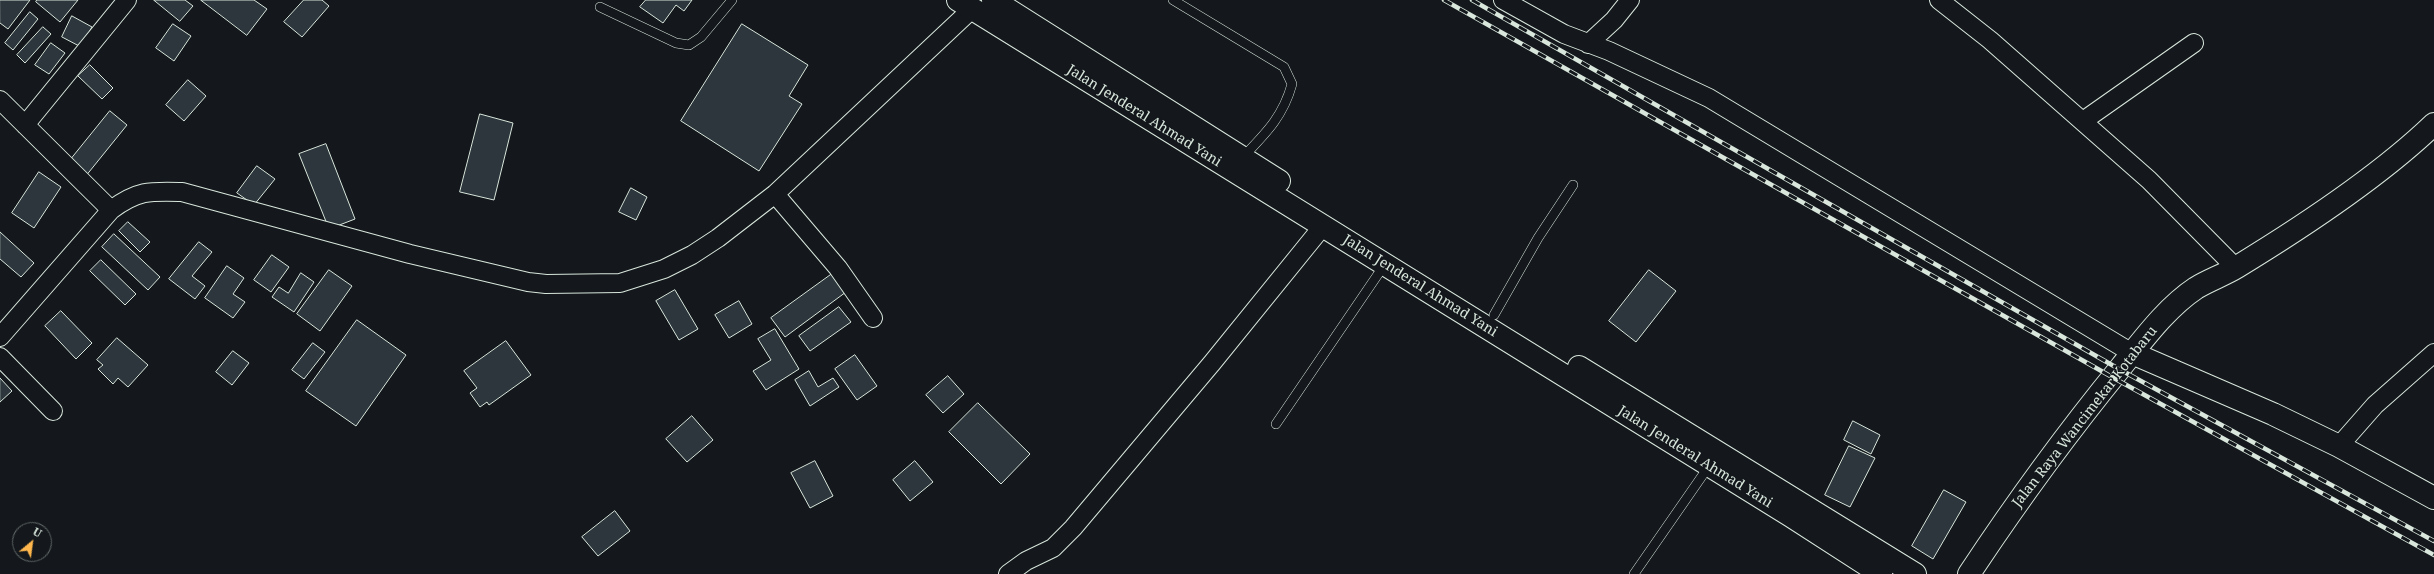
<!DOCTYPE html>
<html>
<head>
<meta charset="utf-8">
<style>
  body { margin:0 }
  #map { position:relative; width:2434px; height:574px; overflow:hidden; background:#14181c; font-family:"Noto Serif",serif }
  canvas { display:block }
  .north { position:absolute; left:12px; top:522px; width:40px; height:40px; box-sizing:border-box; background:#14181c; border:1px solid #626a69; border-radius:50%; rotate:29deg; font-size:11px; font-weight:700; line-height:16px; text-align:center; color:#d8e6dc }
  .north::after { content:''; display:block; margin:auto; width:14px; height:18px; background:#ffb74d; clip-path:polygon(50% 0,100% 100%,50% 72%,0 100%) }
</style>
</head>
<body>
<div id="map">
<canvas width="2434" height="574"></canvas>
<div class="north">U</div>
</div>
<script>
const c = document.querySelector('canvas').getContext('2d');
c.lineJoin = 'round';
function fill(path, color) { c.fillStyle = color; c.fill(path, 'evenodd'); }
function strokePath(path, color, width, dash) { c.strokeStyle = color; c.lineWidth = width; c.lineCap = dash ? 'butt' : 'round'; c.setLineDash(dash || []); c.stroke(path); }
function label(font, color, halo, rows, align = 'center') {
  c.font = font + ' "Noto Serif",serif'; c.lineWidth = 3; c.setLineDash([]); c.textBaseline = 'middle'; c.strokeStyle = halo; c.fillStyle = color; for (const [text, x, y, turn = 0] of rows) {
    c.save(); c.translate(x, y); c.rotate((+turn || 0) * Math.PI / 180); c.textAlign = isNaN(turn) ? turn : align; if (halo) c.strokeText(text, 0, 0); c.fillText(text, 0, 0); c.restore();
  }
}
const building = new Path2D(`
  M0,0H30L8,29L0,23Z
  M37,0H78L60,22L36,2Z
  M154,0H185L193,6L180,21Z
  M201,0H254L267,9L247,35Z
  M304,0H322L329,6L302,37L284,22Z
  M646,0H692L684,11L676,5L663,23L640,7Z
  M30,12L38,19L13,50L5,43Z
  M72,16L92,27L81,47L62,37Z
  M173,24L191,36L174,61L156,48Z
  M742,24L808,65L789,96L802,104L759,171L681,121Z
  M43,27L51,34L25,63L17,55Z
  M51,43L65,53L49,74L35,65Z
  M90,65L113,88L102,99L78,76Z
  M188,80L206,96L184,121L166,105Z
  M110,111L127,125L85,177L68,163Z
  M480,114L513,123L494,200L460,192Z
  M326,144L355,219L329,229L299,154Z
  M257,166L275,179L254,205L237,193Z
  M39,172L61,187L34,228L12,213Z
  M631,188L647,197L636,220L619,212Z
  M128,222L150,242L140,252L119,231Z
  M0,232L34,263L21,277L0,259Z
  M114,234L160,277L148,290L102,247Z
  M199,242L212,252L192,276L205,286L195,299L169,279Z
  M272,255L289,267L271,292L254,280Z
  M101,260L136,294L125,305L90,271Z
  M227,266L244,278L233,294L245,302L233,318L205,298Z
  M329,270L352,286L320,331L297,314Z
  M1649,270L1676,291L1636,342L1609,321Z
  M301,273L314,282L294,312L272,297L279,287L288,293Z
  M832,274L846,292L785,337L771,318Z
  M675,290L698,329L679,340L656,301Z
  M739,301L752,324L729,338L715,315Z
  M839,307L851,322L810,351L799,336Z
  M61,311L92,343L76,359L45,326Z
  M357,320L406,355L356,426L306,391Z
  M775,329L799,369L766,390L753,371L771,360L758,339Z
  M117,338L148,365L128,387L118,378L113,384L98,369L103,365L97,360Z
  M506,341L531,375L489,405L487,402L480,407L470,393L477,388L464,371Z
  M313,343L325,352L304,379L292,370Z
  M233,351L249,363L232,385L216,372Z
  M855,355L877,386L857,400L835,369Z
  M809,371L818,387L833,378L839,387L810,406L795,380Z
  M948,376L964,394L943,413L926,395Z
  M0,378L12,391L0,402Z
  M978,403L1030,454L1001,484L949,432Z
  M692,416L713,440L687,462L666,439Z
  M1853,421L1880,435L1871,454L1844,440Z
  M1849,446L1875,458L1850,507L1825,495Z
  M815,461L833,496L810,508L791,473Z
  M915,461L933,482L910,501L893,480Z
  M1944,490L1966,502L1933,559L1912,546Z
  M615,511L630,531L598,556L582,537Z`);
fill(building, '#2c363c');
strokePath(building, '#d8e6dc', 1);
const service = new Path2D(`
  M1173,0L1284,67L1292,84C1283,117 1265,134 1242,158
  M600,7L676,43L689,45L701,37L732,0
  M1494,315L1538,238L1573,185
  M1276,424L1385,264
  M1634,574L1709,466`);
const minor = new Path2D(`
  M1503,0L1564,34L1609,51L1709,98L2132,353
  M1939,0L1990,40L2149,180L2236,268
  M1588,44L1614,20L1630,0
  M0,100L111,210
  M2083,121L2194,43
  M25,125L127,0
  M775,194L838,268L873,318
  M0,337L111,210C138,190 150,191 182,192L410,254L528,282L546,284L620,283L664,269L692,255L718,238L775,194L972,9
  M0,357L53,411
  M2339,446L2375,405L2434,353
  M1008,574L1026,561L1053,548L1073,528L1212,363L1323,226`);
const tertiary = new Path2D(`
  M2132,353L2273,414L2339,446L2434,498
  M1969,574C2016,503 2067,433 2121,367C2143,340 2166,308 2196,288C2209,280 2224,275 2237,267C2301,228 2380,176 2434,124`);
const trunk = new Path2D(`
  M958,0L1791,516L1881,574
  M993,0L1279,181
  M1579,367L1915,574`);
strokePath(service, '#d8e6dc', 10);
strokePath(minor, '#d8e6dc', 20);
strokePath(tertiary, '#d8e6dc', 24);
strokePath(trunk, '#d8e6dc', 24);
strokePath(service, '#14181c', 9);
strokePath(minor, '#14181c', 18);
strokePath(tertiary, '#14181c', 22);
strokePath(trunk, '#14181c', 22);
const rail = new Path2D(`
  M1444,0L2112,377L2434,555
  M1472,0L2119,369L2434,541`);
strokePath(rail, '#d8e6dc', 4.5);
strokePath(rail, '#14181c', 3, [9]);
label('14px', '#d8e6dc', '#14181c', [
  ["Jalan Jenderal Ahmad Yani",1144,116,32],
  ["Jalan Jenderal Ahmad Yani",1420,286,32],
  ["Jalan Raya Wancimekar Kotabaru",2085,417,-52],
  ["Jalan Jenderal Ahmad Yani",1695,457,32]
]);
</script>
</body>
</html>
